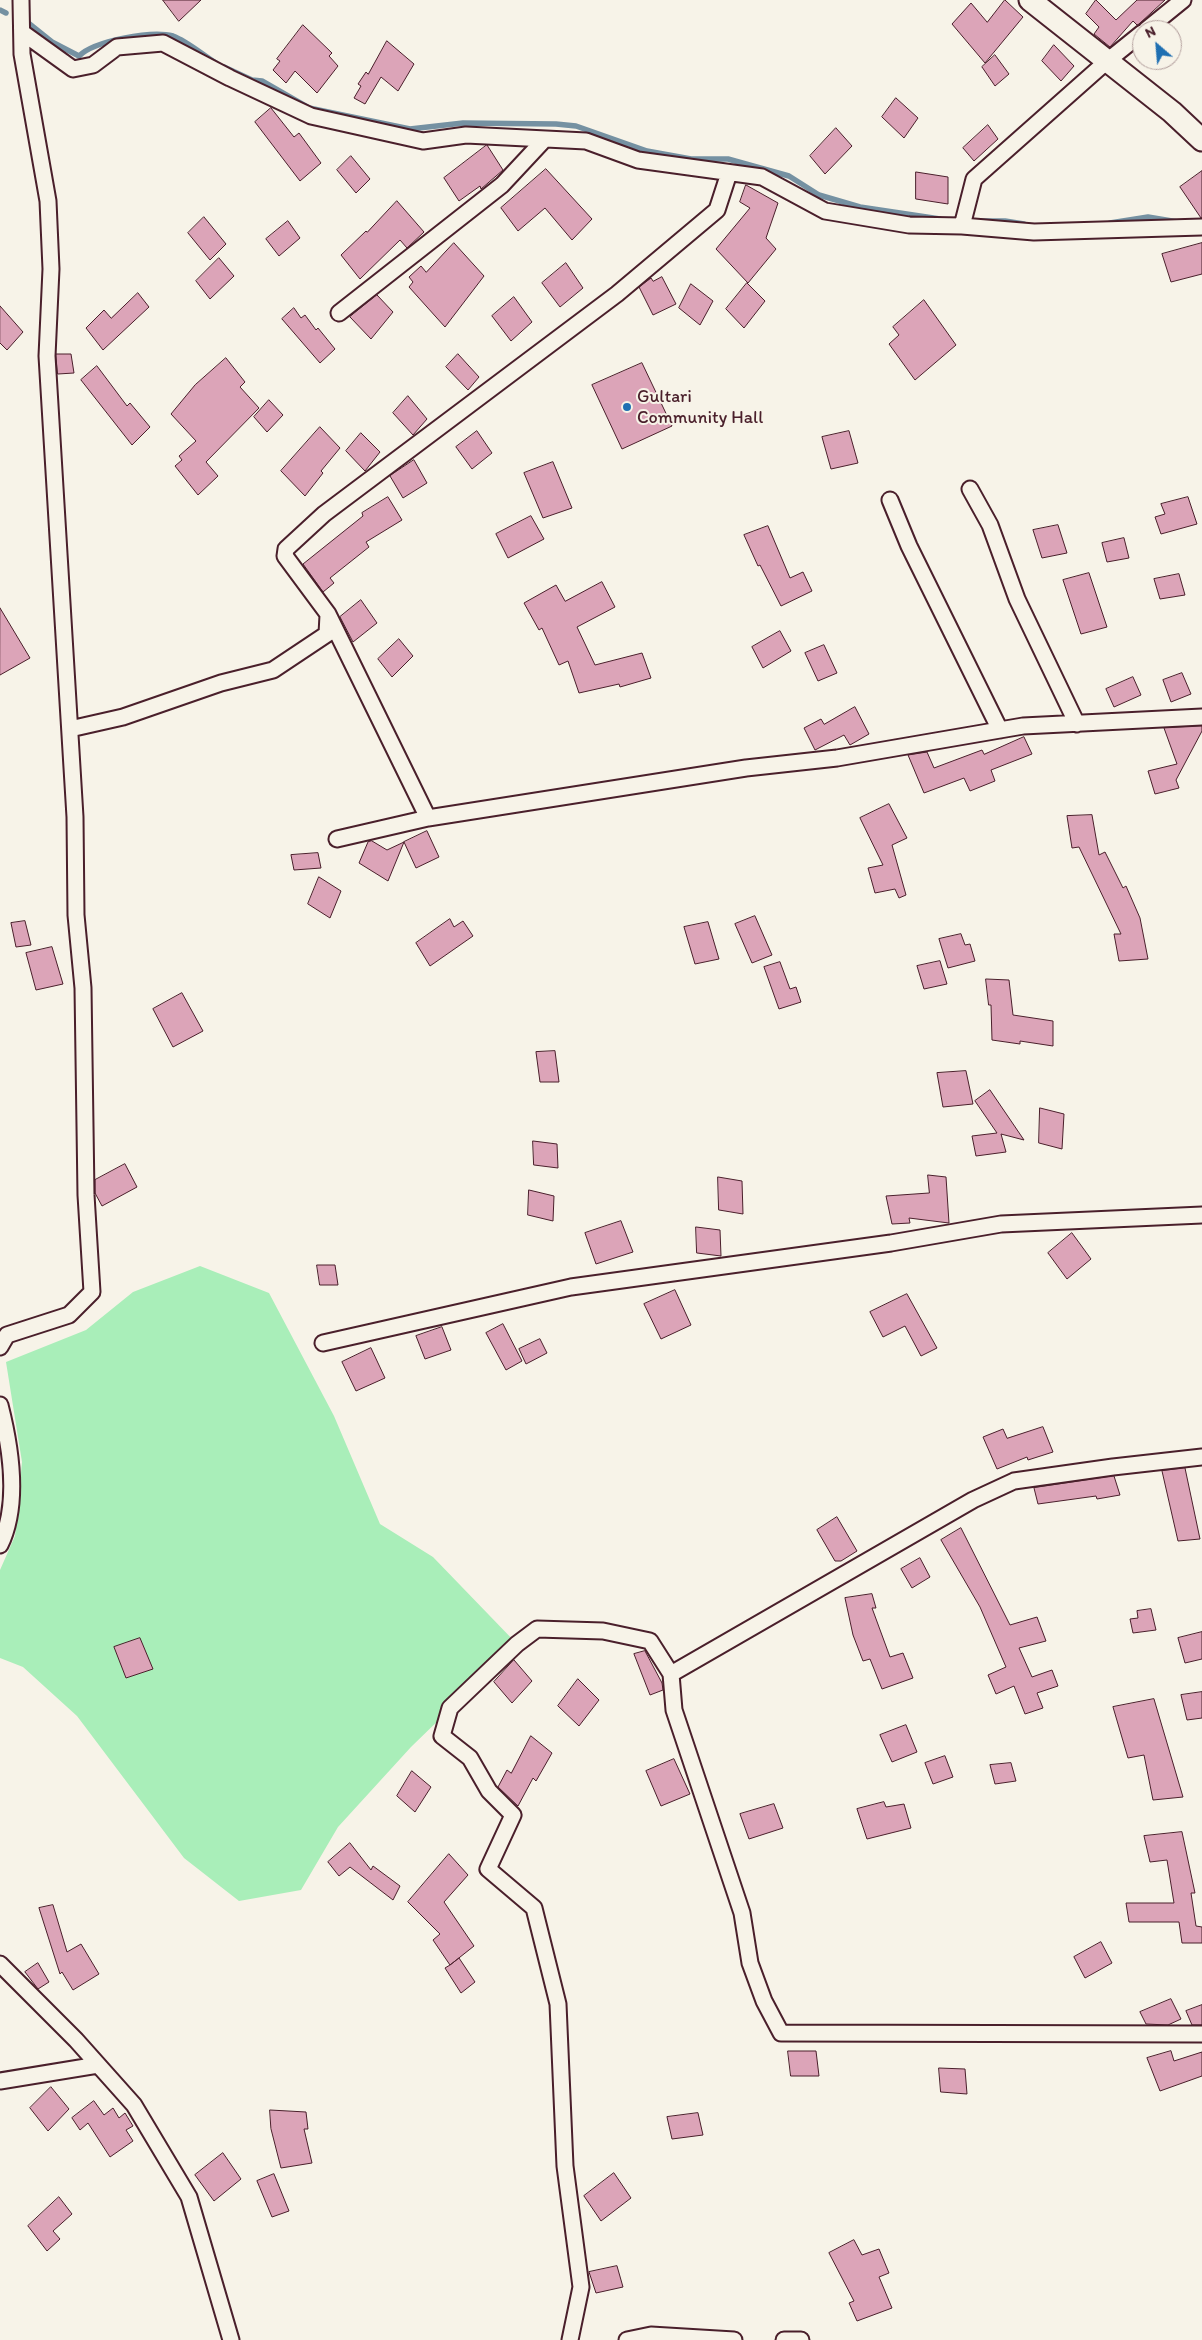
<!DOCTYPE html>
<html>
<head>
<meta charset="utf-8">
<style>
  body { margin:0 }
  #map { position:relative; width:1202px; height:2340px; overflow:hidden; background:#f7f3e8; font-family:Itim,sans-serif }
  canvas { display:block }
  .north { position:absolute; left:1132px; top:20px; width:50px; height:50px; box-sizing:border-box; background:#f7f3e8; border:1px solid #b29e9c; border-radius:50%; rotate:333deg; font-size:14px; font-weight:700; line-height:20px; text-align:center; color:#4a1f2b }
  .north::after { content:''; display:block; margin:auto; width:18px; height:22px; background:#1f6fb2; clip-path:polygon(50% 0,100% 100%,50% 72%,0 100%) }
</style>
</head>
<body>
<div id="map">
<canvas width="1202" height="2340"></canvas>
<div class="north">N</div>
</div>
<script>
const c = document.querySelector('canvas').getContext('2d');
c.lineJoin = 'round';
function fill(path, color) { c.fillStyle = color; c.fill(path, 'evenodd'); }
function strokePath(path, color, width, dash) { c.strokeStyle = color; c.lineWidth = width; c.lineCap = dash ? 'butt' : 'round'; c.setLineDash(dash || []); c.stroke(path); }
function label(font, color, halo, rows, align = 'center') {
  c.font = font + ' Itim,sans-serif'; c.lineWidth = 4; c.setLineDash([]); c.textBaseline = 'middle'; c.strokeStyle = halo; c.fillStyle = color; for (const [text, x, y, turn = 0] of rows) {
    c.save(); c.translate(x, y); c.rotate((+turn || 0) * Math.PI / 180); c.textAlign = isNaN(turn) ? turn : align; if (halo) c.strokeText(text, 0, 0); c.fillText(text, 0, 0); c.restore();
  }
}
fill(new Path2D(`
  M200,1266L269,1293L334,1416L380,1524L433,1557L517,1644L411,1747L338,1827L301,1890L239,1901L184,1858L77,1716L23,1667L0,1658V1570L15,1536L22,1462L6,1362L86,1330L133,1292Z`), '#a9eeb9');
strokePath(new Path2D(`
  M0,10L6,13
  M27,22L52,42L79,56C94,41 152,30 173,36C187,41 203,55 216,63
  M224,67L252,80L262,81L309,108L410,129L463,123L556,124L576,126L647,151L691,159H728L789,176L819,195L860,207L940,219
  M981,221H1005L1024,224
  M1110,223L1148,217L1178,222`), '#7591a2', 5.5);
const building = new Path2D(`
  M163,0H201L179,21Z
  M1005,0L1023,17L985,63L952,24L971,3L987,22Z
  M1096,0L1116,20L1137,0H1165L1139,24L1137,25L1133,21L1110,47L1094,34L1099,27L1086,14Z
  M303,25L332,53L329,56L338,66L317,93L295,71L286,83L273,70L280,61L277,59Z
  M387,41L414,64L398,91L381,77L365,104L354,98L361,86L358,84L366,72L368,74Z
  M1054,45L1074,66L1061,81L1042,61Z
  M995,55L1009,74L995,86L982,67Z
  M896,98L918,118L904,138L882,117Z
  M271,108L294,137L299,133L321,163L300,181L255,122Z
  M988,125L998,139L974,161L963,148Z
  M836,128L852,146L825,174L810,156Z
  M487,145L503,170L481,189L480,186L459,201L444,178Z
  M351,156L370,179L356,193L337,170Z
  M546,169L592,219L572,240L545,208L518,231L501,208Z
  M1202,171V218H1201L1180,187Z
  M916,172L948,177V204L916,199Z
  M746,185L778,203L766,238L776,249L748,283L716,249L750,208L740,202Z
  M397,201L424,232L407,248L400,240L360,279L341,255L366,231L367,232Z
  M204,217L226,244L210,260L188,233Z
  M288,221L300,238L279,256L266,239Z
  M454,243L484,276L445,327L409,287L413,282L409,277L421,266L426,272Z
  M1202,243V274L1171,282L1162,254Z
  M219,258L234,276L210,299L196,281Z
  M566,263L583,288L560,307L542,283Z
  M662,277L676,304L653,315L639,287L651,278L653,281Z
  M747,283L765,301L744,328L726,309Z
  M691,284L713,301L700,325L679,308Z
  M138,293L149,307L103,350L86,328L104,310L111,318Z
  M377,295L393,312L371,339L350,317Z
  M514,297L532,322L511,341L492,316Z
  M924,300L956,345L915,380L889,344L899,335L893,327Z
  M0,306L23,332L7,350L0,343Z
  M294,308L301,318L305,315L316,330L318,328L335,349L320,363L282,319Z
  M56,354H71L74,373L58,374Z
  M458,354L479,377L468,390L446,367Z
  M226,358L245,382L240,387L259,408L206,462L218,476L198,495L175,466L182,460L179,456L196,441L171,414L195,385Z
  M642,363L672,426L622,449L592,385Z
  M97,366L127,406L130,403L150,427L132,445L81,380Z
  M408,396L427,419L413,435L393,413Z
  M269,400L283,415L267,432L254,417Z
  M320,427L340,448L321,471L323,473L305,496L281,471Z
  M477,431L492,453L472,469L456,447Z
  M849,431L858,463L831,469L822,437Z
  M361,433L380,452L365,471L346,451Z
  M414,460L427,483L403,498L390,476Z
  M553,462L572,508L543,518L524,473Z
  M388,497L402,520L366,542L369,547L330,578L334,583L323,592L303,564L363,516L362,513Z
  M1188,497L1197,524L1161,534L1155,517L1165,514L1161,504Z
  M531,516L544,539L508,558L496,534Z
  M1058,525L1067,553L1042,558L1033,530Z
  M768,526L790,578L803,572L812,591L781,606L760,565L758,566L744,535Z
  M1124,538L1129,558L1107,562L1102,543Z
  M1089,573L1107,627L1081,634L1063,580Z
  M1179,574L1185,595L1160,599L1154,579Z
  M602,582L615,607L577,627L595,665L642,653L651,678L620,687L619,684L579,693L568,661L559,665L542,628L539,630L524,603L556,585L565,601Z
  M361,600L377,623L353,642L340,617Z
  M0,608L30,658L0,675Z
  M780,631L791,651L763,668L752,647Z
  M399,639L413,656L392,677L378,659Z
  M824,645L837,673L818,681L805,653Z
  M1182,673L1191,694L1171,702L1163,680Z
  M1133,677L1141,695L1114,707L1106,689Z
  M855,707L869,734L850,745L844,735L815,750L804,728L821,719L824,724Z
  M1202,726V731L1176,780L1179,788L1155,794L1148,771L1177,764L1164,728Z
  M1024,737L1032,754L991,770L995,781L970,791L964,778L924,793L908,755L927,752L934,768L982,750L984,754Z
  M889,804L907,838L892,845L906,895L899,898L895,889L875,893L868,868L883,865L860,818Z
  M1092,815L1099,855L1105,852L1123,888L1126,886L1140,918L1148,959L1119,961L1114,934H1121L1079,847L1072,848L1067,816Z
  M427,831L439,857L416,868L404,842Z
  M372,841L387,850L404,842L388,881L359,863L368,842Z
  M318,853L321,868L294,870L291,855Z
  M319,877L341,891L330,918L308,904Z
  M755,916L772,955L752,963L735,924Z
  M450,919L454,927L463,921L473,936L430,966L416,943Z
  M25,921L31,945L16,947L11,923Z
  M708,922L719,959L695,964L684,927Z
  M961,934L965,945L970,944L975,961L948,968L939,939Z
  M52,947L63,984L36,990L26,953Z
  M940,961L947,984L924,989L917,966Z
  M780,962L790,989L796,987L801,1002L779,1009L764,967Z
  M986,979L1009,980L1013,1015L1053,1021V1046L1020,1041V1044L992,1040L991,1005H989Z
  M182,993L203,1031L173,1047L153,1009Z
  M555,1051L559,1082H540L536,1052Z
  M966,1071L973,1104L943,1107L937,1073Z
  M990,1090L1024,1140L1001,1134L1006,1152L976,1156L972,1136L997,1133L975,1101Z
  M1040,1108L1064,1114L1062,1149L1039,1143Z
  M533,1141L557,1144L558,1168L534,1165Z
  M125,1164L137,1187L102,1206L95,1193V1180Z
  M928,1175L946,1177L949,1223L909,1218L910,1223L892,1224L886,1196L929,1193Z
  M718,1177L742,1181L743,1214L719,1210Z
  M529,1190L554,1196L553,1221L528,1215Z
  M621,1221L633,1252L596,1264L585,1233Z
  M696,1227L720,1230L721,1256L697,1253Z
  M1072,1233L1091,1259L1067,1279L1048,1253Z
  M317,1265H335L338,1285H320Z
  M675,1290L691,1325L661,1339L644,1304Z
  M907,1294L937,1348L921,1356L905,1326L883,1337L870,1312Z
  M503,1324L522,1361L506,1370L486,1333Z
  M442,1327L451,1350L425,1359L416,1336Z
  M540,1339L547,1353L526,1364L519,1349Z
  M371,1348L385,1378L356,1391L342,1362Z
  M1043,1427L1053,1452L1028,1460L1027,1457L997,1469L983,1437L1003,1429L1007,1438Z
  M1185,1468L1200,1539L1178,1541L1162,1471Z
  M1114,1476L1120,1495L1097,1499L1096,1496L1038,1504L1034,1488Z
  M837,1517L857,1551L841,1561H835L817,1530Z
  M961,1528L1010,1625L1037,1617L1046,1641L1019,1648L1032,1677L1052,1670L1058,1686L1037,1693L1043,1708L1025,1714L1014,1686L996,1694L988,1675L1006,1667L980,1607L941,1540Z
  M920,1558L930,1577L912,1588L901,1569Z
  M872,1594L876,1608H872L890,1657L903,1653L913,1678L882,1689L870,1659L863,1661L853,1635L845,1598Z
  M1151,1609L1156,1630L1133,1633L1130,1619L1138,1618L1137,1611Z
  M1202,1632V1659L1185,1663L1178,1638Z
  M140,1638L153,1669L126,1678L114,1647Z
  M645,1651L662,1683L663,1690L650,1695L634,1654Z
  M514,1660L532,1681L512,1703L494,1682Z
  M578,1679L599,1700L579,1726L558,1706Z
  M1202,1692V1718L1187,1720L1181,1695Z
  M1154,1699L1159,1716L1183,1797L1153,1800L1144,1755L1128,1758L1113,1707Z
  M906,1725L917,1752L892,1762L880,1735Z
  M531,1736L552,1753L536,1781L533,1778L518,1806L498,1787L507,1770L511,1773Z
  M945,1756L953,1777L933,1784L925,1763Z
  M674,1759L690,1794L661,1806L646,1771Z
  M1011,1763L1016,1781L995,1784L990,1765Z
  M412,1771L431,1787L415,1812L397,1796Z
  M884,1802L886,1807L904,1804L911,1828L867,1839L857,1809Z
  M774,1804L783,1828L749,1839L740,1814Z
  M1182,1832L1195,1893H1191L1196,1926L1202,1927V1943H1182L1179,1922H1129L1126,1903H1174L1167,1860L1150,1862L1144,1836Z
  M350,1843L371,1870L373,1866L400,1886L393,1900L350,1867L339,1876L328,1862Z
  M449,1854L468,1875L444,1902L474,1946L450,1965L459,1958L475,1982L461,1993L445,1968L450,1965L433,1940L440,1934L408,1902Z
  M53,1905L67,1952L81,1944L99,1974L73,1990L62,1972L60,1974L39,1908Z
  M1101,1942L1112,1963L1085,1978L1074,1957Z
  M38,1963L49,1982L38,1989L25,1972Z
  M1171,1999L1181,2019L1168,2025L1146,2024L1140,2012Z
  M1202,2005V2025H1192L1186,2011Z
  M788,2051H816L819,2076H791Z
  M1171,2051L1174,2061L1202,2052V2076L1160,2091L1147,2058Z
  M939,2068L965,2069L967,2094L941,2092Z
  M51,2087L69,2109L48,2131L30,2108Z
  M94,2101L104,2115L113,2108L119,2118L125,2113L133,2126L126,2130L133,2141L110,2157L88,2123L80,2130L72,2118Z
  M270,2110L306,2112L308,2129H304L312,2163L281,2168L271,2129Z
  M698,2113L703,2135L672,2139L667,2117Z
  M223,2153L241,2179L214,2201L195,2175Z
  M614,2173L631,2198L601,2221L584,2196Z
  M274,2174L289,2211L272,2217L257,2181Z
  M59,2197L72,2214L53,2231L60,2239L47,2251L28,2226Z
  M854,2240L862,2255L879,2249L889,2273L879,2277L892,2308L857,2321L849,2303L854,2301L829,2253Z
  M617,2266L623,2287L596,2293L589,2272Z`);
fill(building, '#dca4b8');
strokePath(building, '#4a1f2b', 1);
const street = new Path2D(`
  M1146,30L1183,0
  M23,33L73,69L93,65L117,47L163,43L230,78L311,116L423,141L466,135L586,141L638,160L762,177L825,211L909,225L962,226L1034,232L1202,227
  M962,226L974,179L1106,62L1142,33
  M339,313L502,185L544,140
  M970,489L990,525L1017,599L1077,724
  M890,500L909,546L1000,730
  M70,729L123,717L221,683L273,670L327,634L328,615
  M428,818L328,614L285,556L286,549L324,514L617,294L717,210L729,173
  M337,839L428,818L746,768L837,758L1023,726L1202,717
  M323,1343L571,1287L891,1243L1001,1224L1202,1215
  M0,1347L7,1335L69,1315L92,1292L86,1195L83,988L76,915L75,817L47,356L51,269L48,201L22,54L21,0
  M0,1405C11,1448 20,1504 0,1545
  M671,1674L973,1500L1014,1481L1113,1467L1202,1457
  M0,1964L76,2040L134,2105L189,2197L231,2340
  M0,2081L98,2065
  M570,2340L581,2287L565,2166L558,2004L534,1908L488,1869L513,1815L489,1791L470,1758L442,1736L450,1708L517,1644L537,1629L603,1631L650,1641L671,1674L674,1710L742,1913L750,1963L764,2001L781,2033L1202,2034
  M627,2340L651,2335L734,2340
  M784,2340H801`);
const secondary = new Path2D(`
  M1030,0L1172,112L1202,140`);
strokePath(street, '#4a1f2b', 19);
strokePath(secondary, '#4a1f2b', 25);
strokePath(street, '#f7f3e8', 15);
strokePath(secondary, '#f7f3e8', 21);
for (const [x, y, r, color] of [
  [627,407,5,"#1f6fb2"]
]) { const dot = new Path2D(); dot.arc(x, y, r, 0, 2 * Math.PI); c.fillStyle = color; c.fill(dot); strokePath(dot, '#f7f3e8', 2); }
label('18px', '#4a1f2b', '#f7f3e8', [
  ["Gultari",637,397],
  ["Community Hall",637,418]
], 'left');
</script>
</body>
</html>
